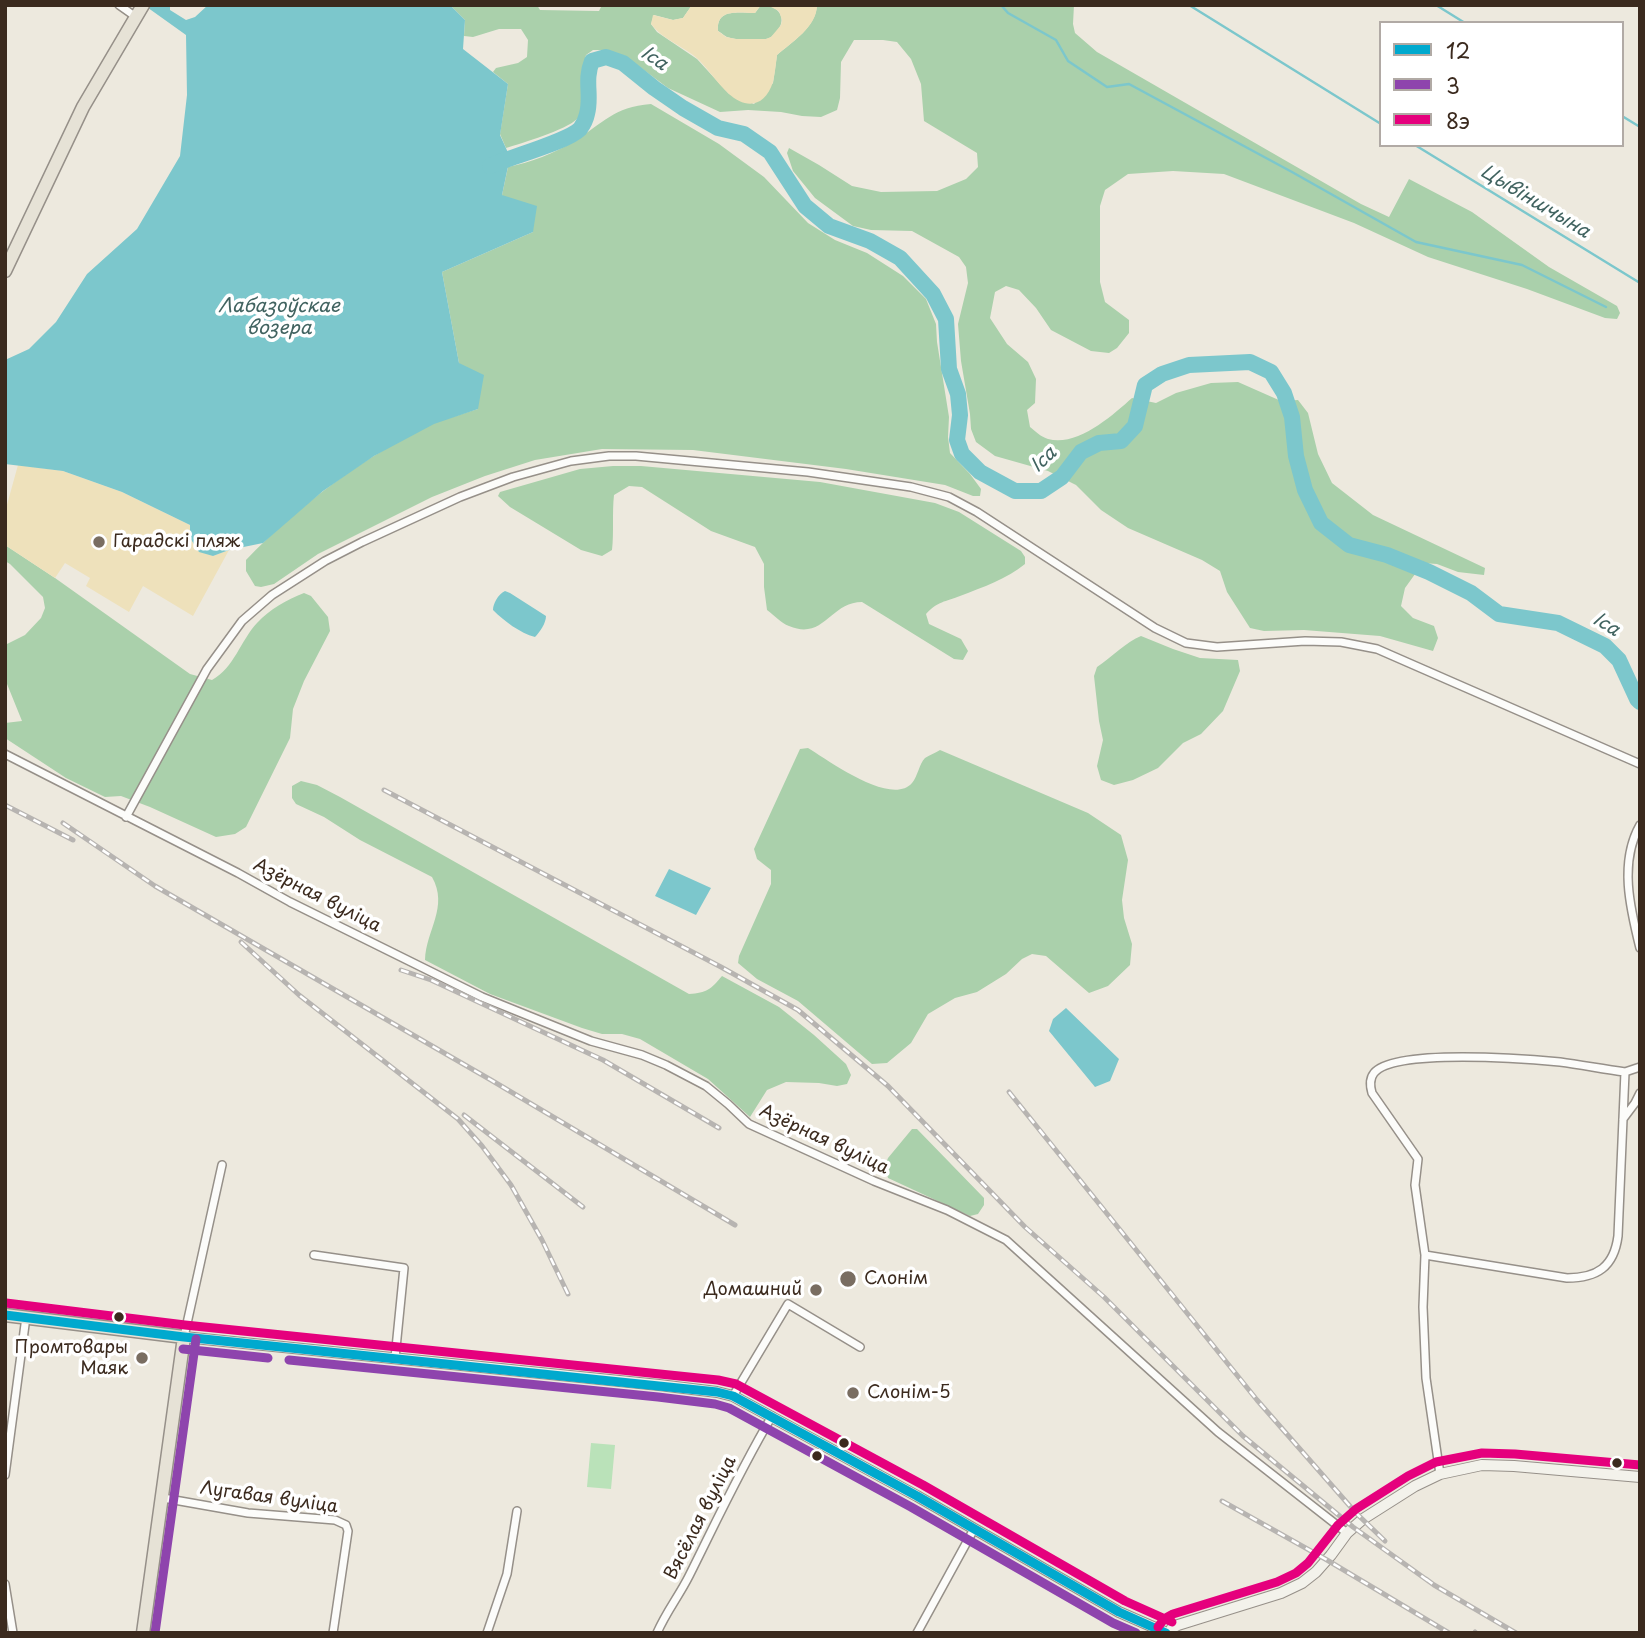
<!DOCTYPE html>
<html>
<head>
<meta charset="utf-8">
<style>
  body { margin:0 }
  #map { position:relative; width:1645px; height:1638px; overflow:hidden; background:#ede9de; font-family:"Playpen Sans",sans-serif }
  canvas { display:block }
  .frame { position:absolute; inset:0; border:7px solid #3b2a1e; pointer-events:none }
  .legend { position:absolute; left:1379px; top:21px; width:245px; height:126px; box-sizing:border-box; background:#fff; border:2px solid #b1aaa5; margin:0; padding:9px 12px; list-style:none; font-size:21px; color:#3b2a1e }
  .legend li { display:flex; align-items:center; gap:14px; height:35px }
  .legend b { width:35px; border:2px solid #b1aaa5 }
</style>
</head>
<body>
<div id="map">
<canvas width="1645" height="1638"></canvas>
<div class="frame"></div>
<ul class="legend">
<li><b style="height:9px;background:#00a9ce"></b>12</li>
<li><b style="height:9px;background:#8e44ad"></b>3</li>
<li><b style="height:9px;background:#e5007d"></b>8э</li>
</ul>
</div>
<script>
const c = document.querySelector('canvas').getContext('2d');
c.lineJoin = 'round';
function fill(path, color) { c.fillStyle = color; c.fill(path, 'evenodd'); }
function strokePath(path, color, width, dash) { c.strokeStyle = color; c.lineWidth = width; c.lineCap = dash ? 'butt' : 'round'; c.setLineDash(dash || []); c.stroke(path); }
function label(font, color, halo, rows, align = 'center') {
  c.font = font + ' "Playpen Sans",sans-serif'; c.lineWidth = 7; c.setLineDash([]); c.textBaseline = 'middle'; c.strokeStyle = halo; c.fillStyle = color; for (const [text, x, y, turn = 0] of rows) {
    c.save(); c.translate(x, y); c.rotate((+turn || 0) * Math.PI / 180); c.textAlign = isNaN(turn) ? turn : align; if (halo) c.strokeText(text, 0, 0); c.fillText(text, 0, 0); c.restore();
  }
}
fill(new Path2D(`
  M591,1443L615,1445L611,1489L587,1487Z`), '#bae2b9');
fill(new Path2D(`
  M450,5H537L540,10L599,11L602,5H692L683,18L673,20L654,15L651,24L657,32L697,59L729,94L754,104L773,83L777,55C792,42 816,27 817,5H1074L1073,24L1075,33L1097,52L1361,204L1389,217L1409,179L1472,212L1549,267L1617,306L1620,313L1617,319L1605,318L1527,289L1428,257L1354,223L1224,174L1173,171L1128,174L1105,190L1100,206V282L1105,302L1129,320V333L1117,348L1109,353L1091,351L1051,330L1036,308L1019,290L1006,286L995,292L990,318L1007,344L1028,362L1036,379L1035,403L1027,410L1030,427C1035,431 1041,437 1048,439C1077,447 1112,416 1132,398L1156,403L1176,393L1211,383L1238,382L1281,401L1298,400L1308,413L1318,454L1332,483L1373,515L1485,568L1484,575L1458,572L1437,564L1423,563L1405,588L1401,606L1413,618L1434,626L1438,638L1433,651L1380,636L1304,630L1264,631L1250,628L1227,592L1220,571L1202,560L1128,528L1101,510L1076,485L1048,471L995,456L976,442L971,429L970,414L961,361L958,324L968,283L966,267L959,257L912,231L871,230L853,226L815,198L793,171L787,153L789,148L819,165L852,186L881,192L937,191L966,179L978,167L977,153L924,121L921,84L911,59L897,42L883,40H854L841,62L840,98L837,110L821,117L802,116L781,112L748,110L720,112L668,88L625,56L607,50H593L586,55C581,72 586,87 583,104C583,109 581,115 577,119C566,130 522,143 506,148L500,134L508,84L493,72L496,68L518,63L527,57L528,40L521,29H499L473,37L464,36L465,20Z
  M761,5C783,5 789,24 771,37C764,42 735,40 727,37C725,36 720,32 718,31C716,8 739,13 755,13Z
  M651,104L719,144L764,177L808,223L835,240L867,253L903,276L926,299L936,324L937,342L949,417L948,437L950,453L970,474L981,489L980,496H973L945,485L846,469L693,450L602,449L535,460L485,476L432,497L318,554L274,584L261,587L255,586L246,571V560C299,505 363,457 432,424C447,418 463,414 478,409L459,363L442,272L533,232L502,195L508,167C531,162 554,154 574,141C604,123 613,107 651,104Z
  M613,466H641L820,482L935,503L959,512L1021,551L1025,557V564C1007,579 983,587 960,596C945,602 938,601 926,614L929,624L961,639L968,651L963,660L954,659L862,602C830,602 824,641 789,626C781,623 774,615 767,610L764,587V564L755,547L711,531L642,487L629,486L614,495C612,513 614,532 612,550L602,556L581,550L510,507L498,496L500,492L580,469Z
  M5,545L55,578L190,674L212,680C234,668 241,640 257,623C270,609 286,600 304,593L311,596L328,617L330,631L304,681L293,709L290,738L246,827L235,834L216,837L150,807L121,796L105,797L66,778L5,738V723L22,721L5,679V645L25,635L41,618L45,608L43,597L10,564L5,561Z
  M1141,636L1173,649L1200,658L1238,660L1240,671L1223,711L1201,734L1183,743L1158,768L1133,780L1114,785L1101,780L1097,766L1103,740L1099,721L1094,676L1097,667C1111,658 1127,641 1141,636Z
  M808,748C828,760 891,807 912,783C918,776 919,764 925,758C929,755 936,753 940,750L1088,813L1121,835L1128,860L1122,900L1124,918L1132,944L1130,965L1108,986L1089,993L1046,956L1032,954L1022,959L1006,974L977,992L955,998L928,1014L911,1043L887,1063L872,1064L798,1001L757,979L738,963L739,956L771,884V870L757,859L754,849L800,749Z
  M301,781L317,785L340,797L689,994C707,993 711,989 722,976L779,1007L814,1035L846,1064L851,1075L847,1084L837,1086L819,1083L786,1082L767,1090L750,1117L708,1079L640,1039L622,1034H602L582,1028L490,994L425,960C426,930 449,907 432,877L360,840L324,817L296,804L292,798V786Z
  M912,1129H917L984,1198V1205L978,1214L970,1216L888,1178L885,1166L888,1158Z`), '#aad0ab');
fill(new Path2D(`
  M692,5H761L755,13C739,13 716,8 718,31L726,37L736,39H766L771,37L781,25L782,20L779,11L767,5H817C817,27 792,42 777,55C776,63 775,73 773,82C765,107 746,110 728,93C717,83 709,70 699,60C684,46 663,40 651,24L653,15L673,20L683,18Z
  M18,465L63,471L122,492L190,525L213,556L229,550L193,616L143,586L129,612L86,586L90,578L65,563L55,578L5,545V512Z`), '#eee1bb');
fill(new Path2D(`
  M144,5H170V10L186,20L195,17L208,5H450L465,20L463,49L508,84L500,135L510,157L502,195L537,206L533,232L442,272L459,363L484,375L478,409L434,424L374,456L323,491L263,543L229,550L213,556L199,552L190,538V525L122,492L63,471L5,464V360L29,349L56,322L87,274L137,229L180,156L187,95L186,35Z
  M505,591L510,593L546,616C546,623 540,632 535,637C520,633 504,621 493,610C493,604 498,594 505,591Z
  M669,869L711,888L696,915L655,896Z
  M1066,1008L1119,1059L1110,1081L1095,1087L1049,1031L1053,1019Z`), '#7cc7cc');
strokePath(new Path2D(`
  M1001,5L1008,13L1056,40L1068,61L1107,87L1129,84L1292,172L1416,242L1522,265L1606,307
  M1189,5L1381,124
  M1436,5L1465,23
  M1622,116L1640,127
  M1415,145L1640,283`), '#7cc7cc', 2.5);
strokePath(new Path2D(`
  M490,166C510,157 567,142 580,129C583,125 586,119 587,114C592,95 584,81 592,61L606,57L623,63L654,88L683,108L718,128L744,134L770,152L805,206L829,226L870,241L900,258L933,294L946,319L949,369L958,394L960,415L957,440L962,454L980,472L1015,491H1041L1062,477L1081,452L1099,443L1121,441L1135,426L1145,385L1162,374L1189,365L1250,362L1271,372L1284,393L1292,417L1296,456L1305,490L1321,523L1349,545L1387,555L1429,572L1471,593L1499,614L1558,623L1605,646L1619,660L1637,699L1640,702`), '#7cc7cc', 16);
const street = new Path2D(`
  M119,5L136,17
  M5,754L238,873L290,902L482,997L591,1041L642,1055L666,1065L706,1086L728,1104L749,1124L874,1181L947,1210L1006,1240L1218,1432L1347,1533
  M126,817L207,669L242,621L272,595L325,561L362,542L460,497L513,477L571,461L609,456H636L808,472L911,487L949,497L977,512L1155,628L1186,643L1217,647L1305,641L1341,642L1377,649L1640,764
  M1640,825C1619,862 1630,908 1640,948
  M1625,1072L1640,1067
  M1623,1119L1635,1103L1640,1093
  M314,1255L404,1268L395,1358
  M1425,1255L1567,1278C1597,1278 1614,1267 1618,1236L1625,1072C1603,1069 1582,1065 1560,1062C1528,1059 1394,1048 1374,1073C1369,1079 1370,1086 1372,1093L1418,1159L1415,1185L1425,1255L1423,1307L1426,1378L1440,1474
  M184,1337L222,1165
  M733,1396L788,1304L860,1347
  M5,1475L26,1317
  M163,1498L248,1513L335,1520L346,1525L348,1531L333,1633
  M5,1584L13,1633
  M487,1633L507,1574L517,1511
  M657,1633C666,1612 679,1596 689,1576C716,1522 741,1468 772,1416
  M917,1633L974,1529`);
const secondary = new Path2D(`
  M184,1337L659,1385L717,1392L733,1396L917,1496L1119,1612L1167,1633
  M1169,1633L1172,1628L1178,1625L1281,1593L1302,1583L1316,1572L1331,1555L1347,1533L1363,1519L1415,1486L1440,1474L1482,1465L1514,1466L1640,1477`);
const highway = new Path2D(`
  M5,271L83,107L143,5
  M5,1315L184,1337L143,1633`);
strokePath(street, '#969089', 10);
strokePath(secondary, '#969089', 12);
strokePath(highway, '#969089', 15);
strokePath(street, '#fcfcfa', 7);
strokePath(secondary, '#f3f2eb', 10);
strokePath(highway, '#e6e2d6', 12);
const rail = new Path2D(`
  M384,790L721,967L798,1010L888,1086L1025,1227L1104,1297L1243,1436L1353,1527L1434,1585
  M5,805L73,840
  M63,823L155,886L491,1080L735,1225
  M241,942L299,995L458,1119L482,1146L511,1185L542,1240L568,1294
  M401,970L431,980L603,1060L719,1128
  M1009,1092L1257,1400L1356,1513L1385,1541
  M464,1115L583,1207
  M1222,1501L1327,1560L1449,1633
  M1426,1579L1434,1585L1516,1633
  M1475,1632L1476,1633`);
strokePath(rail, '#b7b4b1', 5);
strokePath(rail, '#fff', 2.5, [8]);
strokePath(new Path2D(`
  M5,1315L184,1337L717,1392L733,1396L917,1496L1119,1612L1166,1633`), '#00a9ce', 9);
strokePath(new Path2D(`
  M183,1349L268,1358
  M289,1360L658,1397L715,1404L729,1408L911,1507L1113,1623L1136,1633
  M155,1633L196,1339`), '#8e44ad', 9);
strokePath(new Path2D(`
  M6,1303L185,1325L718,1380L736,1384L923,1485L1125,1601L1172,1622
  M1158,1627L1164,1619L1173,1614L1277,1582L1296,1573L1308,1563L1338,1525L1356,1509L1408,1476L1436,1462L1482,1453L1515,1454L1640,1465`), '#e5007d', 9);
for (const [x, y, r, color] of [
  [99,542,7,"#796d61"],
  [848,1279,9,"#796d61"],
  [816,1290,7,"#796d61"],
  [119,1317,6,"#3b2a1e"],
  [142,1358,7,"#796d61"],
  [853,1393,7,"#796d61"],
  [844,1443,6,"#3b2a1e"],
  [817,1456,6,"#3b2a1e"],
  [1617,1463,6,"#3b2a1e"]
]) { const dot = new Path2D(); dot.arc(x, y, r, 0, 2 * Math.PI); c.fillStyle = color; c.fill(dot); strokePath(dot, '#fff', 2.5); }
label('18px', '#3b2a1e', '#fff', [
  ["Гарадскі пляж",113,542],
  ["Слонім",864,1279],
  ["Домашний",802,1290,"right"],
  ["Промтовары",128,1348,"right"],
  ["Маяк",128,1369,"right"],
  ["Слонім-5",867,1393]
], 'left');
label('18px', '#3b2a1e', '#fff', [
  ["Азёрная вуліца",317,896,27],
  ["Азёрная вуліца",824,1140,25],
  ["Лугавая вуліца",269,1498,8],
  ["Вясёлая вуліца",701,1518,-63]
]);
label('italic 19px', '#416360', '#fff', [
  ["Іса",654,59,34],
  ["Цывіншчына",1535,202,31],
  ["Лабазоўскае",279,307],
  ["возера",279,329],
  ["Іса",1044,460,-43],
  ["Іса",1606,625,31]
]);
</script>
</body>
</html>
